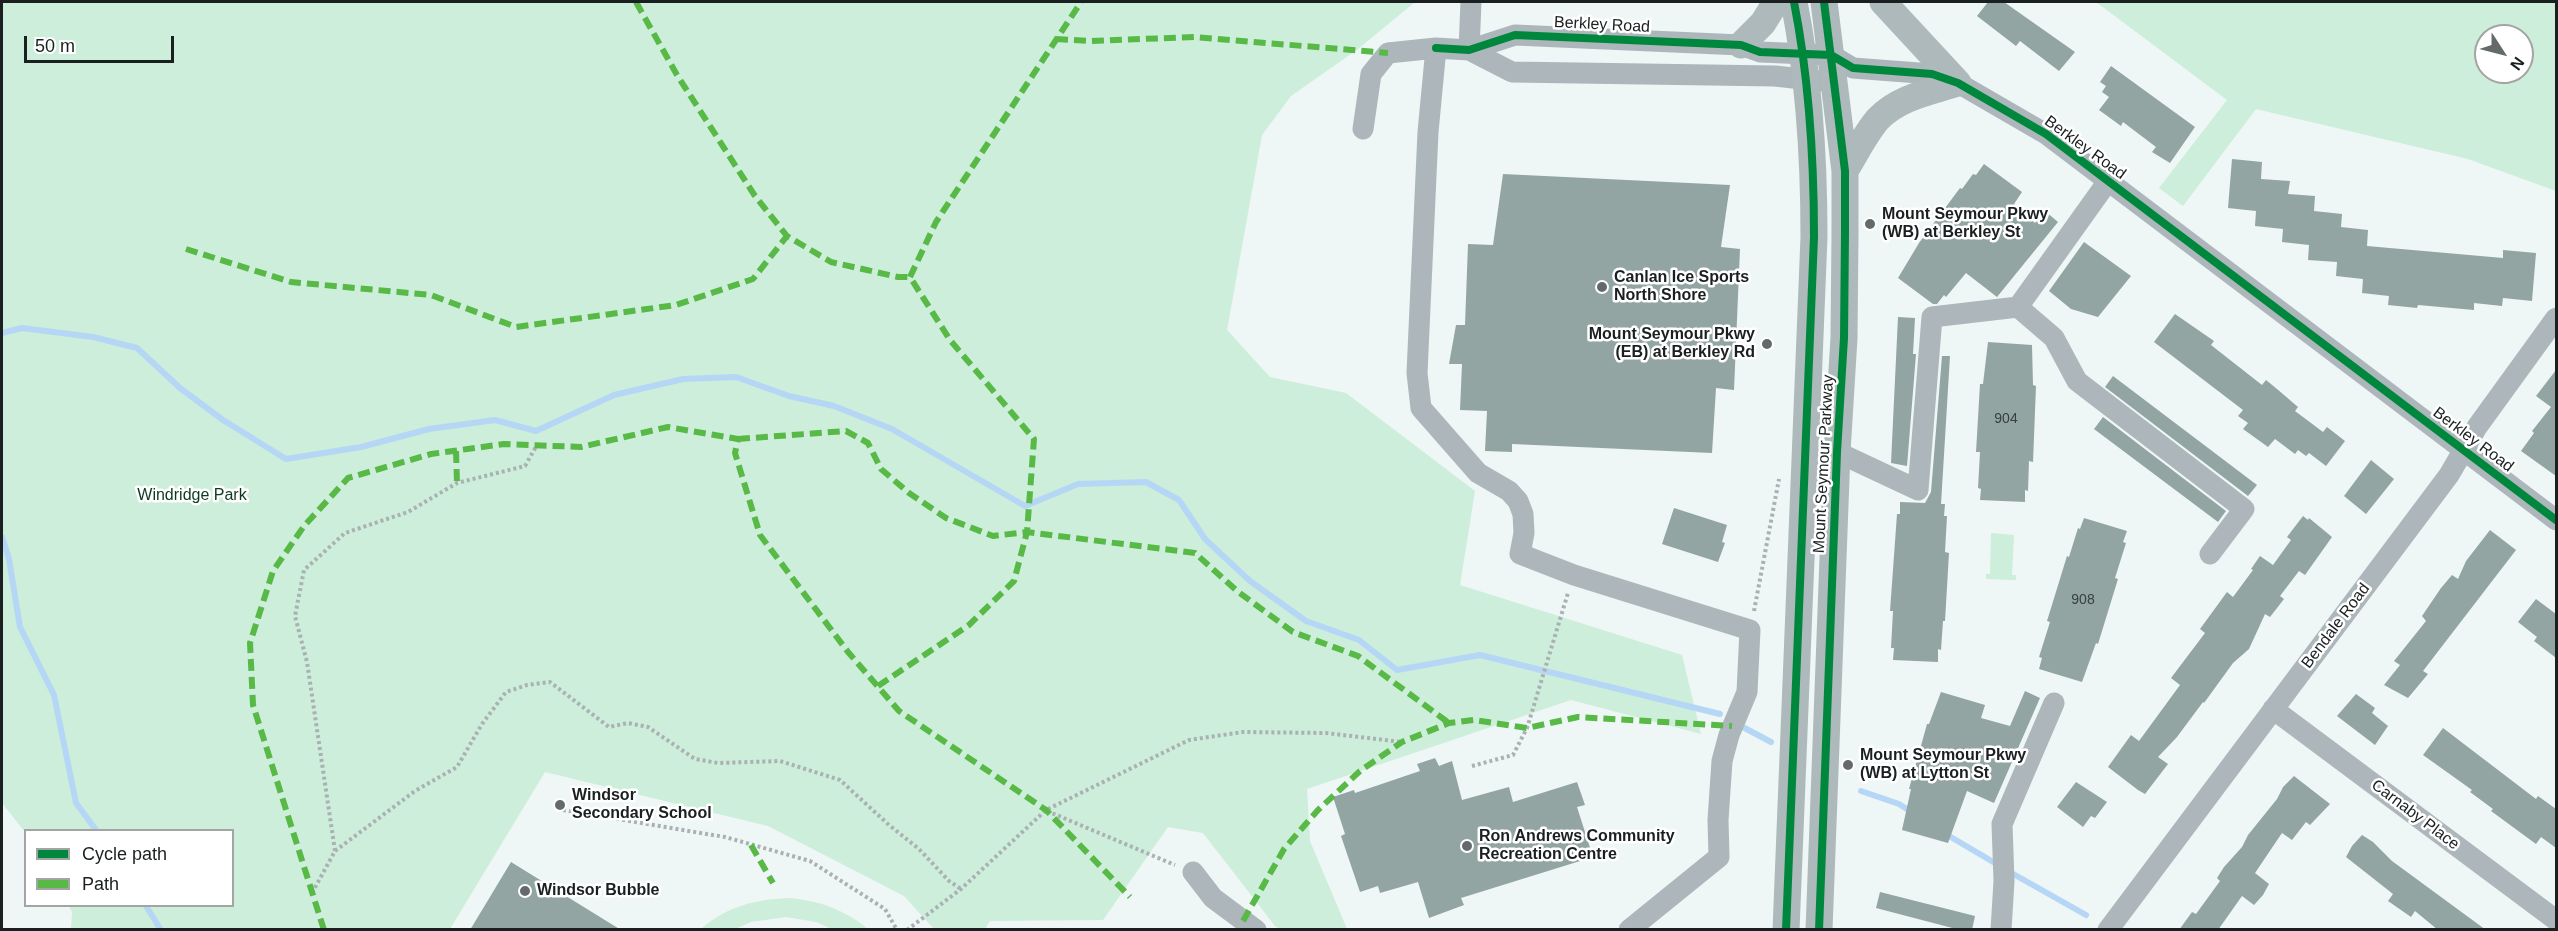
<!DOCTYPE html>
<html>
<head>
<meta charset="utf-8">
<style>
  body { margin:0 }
  #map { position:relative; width:2558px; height:931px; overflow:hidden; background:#eef6f6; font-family:Arial,sans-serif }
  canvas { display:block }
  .frame { position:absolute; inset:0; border:3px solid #1a1f1f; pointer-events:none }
  .legend { position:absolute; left:24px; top:829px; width:210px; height:78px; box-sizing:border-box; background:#fff; border:2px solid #a3a5a5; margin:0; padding:8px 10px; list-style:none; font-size:18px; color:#1a1f1f }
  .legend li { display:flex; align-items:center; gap:12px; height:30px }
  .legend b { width:30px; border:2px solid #a3a5a5 }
  .north { position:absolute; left:2474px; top:24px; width:60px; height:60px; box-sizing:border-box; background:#fff; border:2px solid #a3a5a5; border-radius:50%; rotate:126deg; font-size:16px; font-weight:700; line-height:24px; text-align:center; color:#1a1f1f }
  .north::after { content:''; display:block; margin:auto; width:21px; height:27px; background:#646a6a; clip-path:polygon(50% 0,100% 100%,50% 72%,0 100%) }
  .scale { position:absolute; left:24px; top:36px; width:150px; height:27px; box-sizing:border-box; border:3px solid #1a1f1f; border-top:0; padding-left:8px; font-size:18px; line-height:21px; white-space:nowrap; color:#1a1f1f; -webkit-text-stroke:4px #fff; paint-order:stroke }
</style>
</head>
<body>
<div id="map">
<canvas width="2558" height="931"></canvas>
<div class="frame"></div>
<ul class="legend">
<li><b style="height:8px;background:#00873e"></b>Cycle path</li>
<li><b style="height:8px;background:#58b947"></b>Path</li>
</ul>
<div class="north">N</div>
<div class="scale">50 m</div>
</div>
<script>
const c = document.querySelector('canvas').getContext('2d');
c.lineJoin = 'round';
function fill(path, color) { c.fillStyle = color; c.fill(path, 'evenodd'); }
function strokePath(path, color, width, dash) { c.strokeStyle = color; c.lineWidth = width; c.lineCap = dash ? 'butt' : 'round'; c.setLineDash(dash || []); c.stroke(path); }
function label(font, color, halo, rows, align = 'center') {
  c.font = font + ' Arial,sans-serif'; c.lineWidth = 5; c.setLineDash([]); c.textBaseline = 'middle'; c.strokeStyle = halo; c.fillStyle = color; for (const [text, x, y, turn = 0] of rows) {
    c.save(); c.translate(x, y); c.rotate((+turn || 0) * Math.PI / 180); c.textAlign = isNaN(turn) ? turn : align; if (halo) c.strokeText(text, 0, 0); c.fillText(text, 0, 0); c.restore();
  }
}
fill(new Path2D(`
  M2,2H1415L1358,49L1291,96L1262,135L1227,330L1270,377L1346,393L1475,491L1460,585L1682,655L1701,734L1571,700L1307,789L1310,841L1347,929L1282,930L1275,926L1203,833L1168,827L1103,920L990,921L985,929H934L904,896L768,826L545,772L450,929H71L72,912L69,906H232V830L25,832L2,803Z
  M2096,2H2556V191L2468,159L2256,109L2183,206L2159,188L2227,100ZM2486,36H2522V72H2486Z
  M1991,533L2014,535L2012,575H2016V580L1986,579V574H1990Z
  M791,898C820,901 845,910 868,929H832L816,922L786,917L751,922L735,929H701C727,906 757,899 791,898Z`), '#cceeda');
strokePath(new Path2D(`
  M2,333L22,328L93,337L137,348L180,388L223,420L286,459L361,447L429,429L495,420L536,431L614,395L683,379L736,377L789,396L834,406L892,429L1025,506L1078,484L1146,482L1179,500L1205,539L1250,581L1306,621L1359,640L1397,670L1480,655L1720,714
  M2,537L9,559L20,627L54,695L76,803L96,830
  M1739,725L1771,742
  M1861,791L1899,804L1913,813
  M1944,833L2000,866
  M2008,871L2086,915
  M146,906L161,930`), '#b6d6f6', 6);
fill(new Path2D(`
  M1988,2H2004L2075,52L2059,71L2020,41L2016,46L1977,16Z
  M2111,66L2195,127L2170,163L2152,152L2156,147L2123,122L2121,126L2099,110L2109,97L2102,92L2106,86L2100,82Z
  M2232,159L2262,162L2261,179L2290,181L2288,194L2315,196L2314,211L2342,214L2341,227L2368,230L2367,246L2503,258V250L2536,253L2532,301L2503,298L2502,306L2474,303V310L2418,305L2417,308L2388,305L2389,296L2362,293L2363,279L2336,276L2337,262L2308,260L2309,245L2282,242L2283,229L2255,226L2256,211L2228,208Z
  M1984,164L2022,192L2014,204L2035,223L2045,211L2058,222L1997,297L1966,273L1946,297L1944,295L1937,304H1933L1898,278L1919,243L1960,188L1962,189L1973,174L1976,175Z
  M1503,174L1730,185L1721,247L1740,249L1734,390L1716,388L1712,453L1512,444V452L1485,451L1487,411L1460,410L1462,364H1449L1456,325H1465L1468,244L1493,245Z
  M2084,242L2131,276L2098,317L2071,309L2049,291Z
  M2175,314L2214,341L2211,345L2262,385L2266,380L2277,389L2298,407L2295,411L2323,432L2327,427L2345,441L2326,466L2309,453L2306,456L2298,450L2295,454L2275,439L2268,447L2243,429L2248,423L2238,416L2243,410L2154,342Z
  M1898,317L1915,318L1913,354H1916L1907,466L1891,463Z
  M1988,342L2032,345L2033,385L2036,386L2033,462L2029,461L2028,491L2025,490V502L1980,500L1981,489L1978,488L1980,452H1976L1980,384H1983Z
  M1942,356H1950L1941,504H1945L1944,516H1947L1945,552L1949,553L1945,621H1943L1941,650L1938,649V662L1893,660L1894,648H1891L1893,611H1890L1897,514H1900V502L1925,503L1931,492Z
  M2556,370V476L2521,451L2534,433L2532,431L2551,407L2536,396Z
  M2113,376L2257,485L2248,496L2105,387Z
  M2103,417L2226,511L2218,522L2094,429Z
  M2371,460L2394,479L2366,514L2344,496Z
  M1674,508L1727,525L1722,542L1725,543L1718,562L1662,544Z
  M2303,516L2308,520L2309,518L2332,537L2305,575L2299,571L2280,596L2284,599L2270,617L2265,614L2249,649L2233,663L2204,703L2203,702L2177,737L2158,757L2168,764L2145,794L2138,790L2108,767L2131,735L2139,741L2180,685L2171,678L2205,633L2200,629L2227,592L2233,597L2253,570L2251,569L2260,556L2273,565L2291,540L2287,537Z
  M2084,518L2127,531L2123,542L2126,543L2115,578L2118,579L2098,644L2096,643L2082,682L2039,669L2042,658L2039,657L2050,622L2047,621L2067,556L2069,557L2078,528L2080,529Z
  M2490,530L2516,550L2423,671L2428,674L2408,698L2384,685L2400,665L2394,661L2426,621L2422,616L2441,588L2452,575L2458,579L2466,561Z
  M2536,599L2556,614V658L2534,641L2537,637L2518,622Z
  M2025,691L2040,698L1994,803L1967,791L1948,843L1902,830L1911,789H1909L1927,724H1929L1941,692L1985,705L1981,718L2010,726Z
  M2356,694L2375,708L2372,713L2388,726L2375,745L2337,716Z
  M2443,728L2536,799L2538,796L2556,809V848L2541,837L2536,844L2491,811L2493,809L2470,792L2472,790L2423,755Z
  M1435,758L1439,766L1452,761L1462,800L1509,787L1513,802L1577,782L1585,805L1577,807L1593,857L1461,898L1464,905L1429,918L1418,882L1380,893L1378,886L1360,892L1341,836L1345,834L1333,797L1354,790L1355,793L1420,771L1417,764Z
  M2294,776L2330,804L2310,825L2306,822L2292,840L2282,833L2255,873L2269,884L2263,895L2254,905L2242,896L2218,930H2179L2192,912L2196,914L2220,881L2217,878L2224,867L2242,847L2248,835L2277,799L2283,787Z
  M2076,782L2107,802L2095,818L2091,816L2083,827L2057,807Z
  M2362,835L2373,842L2392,861L2486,930H2438L2415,911L2411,917L2388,901L2393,894L2346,857L2352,846Z
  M511,862L621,930H470Z
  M1880,892L1975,916L1972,930H1960L1876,908Z`), '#92a5a2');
strokePath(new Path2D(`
  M1754,611L1779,479
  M1472,766L1513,755L1527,728L1568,593
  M563,810L725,837L810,861L885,909L897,930
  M1047,811L1175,865
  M335,851L415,791L457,767L482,724L506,692L527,685L550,682L609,727L628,723L648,727L695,759L718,763L780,761L840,780L889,825L919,849L949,881L961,889
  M312,893L335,851L307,662L295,616L304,570L345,533L408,512L457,483L525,466L537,445
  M907,930L961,889L1046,810L1189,740L1243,732L1326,733L1402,742`), '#aab1b4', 4, [3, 3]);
strokePath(new Path2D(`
  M1436,48L1428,132L1417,373L1421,408L1478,473L1509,491L1518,501L1523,514L1524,533L1520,554L1574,575L1750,630L1747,692L1729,735L1722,761L1718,820L1719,857L1629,930
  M1469,50L1512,72L1775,76L1820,81
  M1469,50L1471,2
  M1363,129L1371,74L1388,53L1436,48L1469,50L1515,35L1741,45L1760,52L1831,55L1853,68L1932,74L1958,83L2046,134L2556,520
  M2108,181L2018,307L2054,338L2077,381L2244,509L2210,554
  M1837,452L1918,490L1932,317L2018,307
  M2273,709L2556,920
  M1193,872L1213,898L1256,930
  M2001,930L2004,881L2002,824L2054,703
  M2108,930L2449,475L2477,427L2556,318`), '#adb6ba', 21);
strokePath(new Path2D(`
  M1741,45L1763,23L1776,2
  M1845,171C1855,155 1865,134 1878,119C1899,97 1930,92 1958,83L1883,2
  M1786,930L1814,237C1814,159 1809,78 1794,2
  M1819,930L1837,452L1844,338L1845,233V171L1824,2`), '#adb9ba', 27);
strokePath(new Path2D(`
  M636,2L677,75L755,196L787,236L831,262L898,277H910
  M1056,39L1091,41L1194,37L1388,53
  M186,249L291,282L431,295L516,327L676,305L753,279L787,236
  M910,277L936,222L1081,2
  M738,439L846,431L868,443L881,469L909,493L946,518L993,536L1027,532L1195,553L1237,591L1293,632L1358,656L1449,723
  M456,451L457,483
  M878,686L969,625L1014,581L1027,532L1034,439L950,340L910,277
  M751,845L773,883
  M1243,921L1284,849L1318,810L1360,771L1402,742L1449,723L1474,720L1527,728L1578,717L1732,726
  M324,930L253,705L250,643L273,571L304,526L348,478L431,454L504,444L581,447L668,427L738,439L735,453L760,535L848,652L899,711L1046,810L1130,897`), '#58b947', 6, [12, 6]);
strokePath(new Path2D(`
  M1436,48L1469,50L1515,35L1741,45L1760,52L1831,55L1853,68L1932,74L1958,83L2046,134L2556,520
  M1786,930L1814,237C1814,159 1809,78 1794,2
  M1819,930L1837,452L1844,338L1845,233V171L1824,2`), '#00873e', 8);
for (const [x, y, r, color] of [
  [1870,224,6,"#646a6a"],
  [1602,287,6,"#646a6a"],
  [1767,344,6,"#646a6a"],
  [1848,765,6,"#646a6a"],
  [560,805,6,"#646a6a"],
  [1467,846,6,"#646a6a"],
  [525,891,6,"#646a6a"]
]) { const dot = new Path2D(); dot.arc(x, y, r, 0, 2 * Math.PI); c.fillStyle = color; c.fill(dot); strokePath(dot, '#fff', 2); }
label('14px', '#384040', null, [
  ["904",2006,419],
  ["908",2083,600]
]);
label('16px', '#1a1f1f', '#fff', [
  ["Berkley Road",1602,25,3],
  ["Berkley Road",2085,148,36],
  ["Berkley Road",2473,440,37],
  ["Mount Seymour Parkway",1824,464,-87],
  ["Bendale Road",2336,626,-53],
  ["Carnaby Place",2415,815,37]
]);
label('bold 16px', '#1a1f1f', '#fff', [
  ["Mount Seymour Pkwy",1882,215],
  ["(WB) at Berkley St",1882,233],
  ["Canlan Ice Sports",1614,278],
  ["North Shore",1614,296],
  ["Mount Seymour Pkwy",1755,335,"right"],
  ["(EB) at Berkley Rd",1755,353,"right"],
  ["Mount Seymour Pkwy",1860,756],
  ["(WB) at Lytton St",1860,774],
  ["Windsor",572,796],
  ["Secondary School",572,814],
  ["Ron Andrews Community",1479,837],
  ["Recreation Centre",1479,855],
  ["Windsor Bubble",537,891]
], 'left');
label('16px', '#0c3921', '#fff', [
  ["Windridge Park",192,496]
]);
</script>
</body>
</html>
